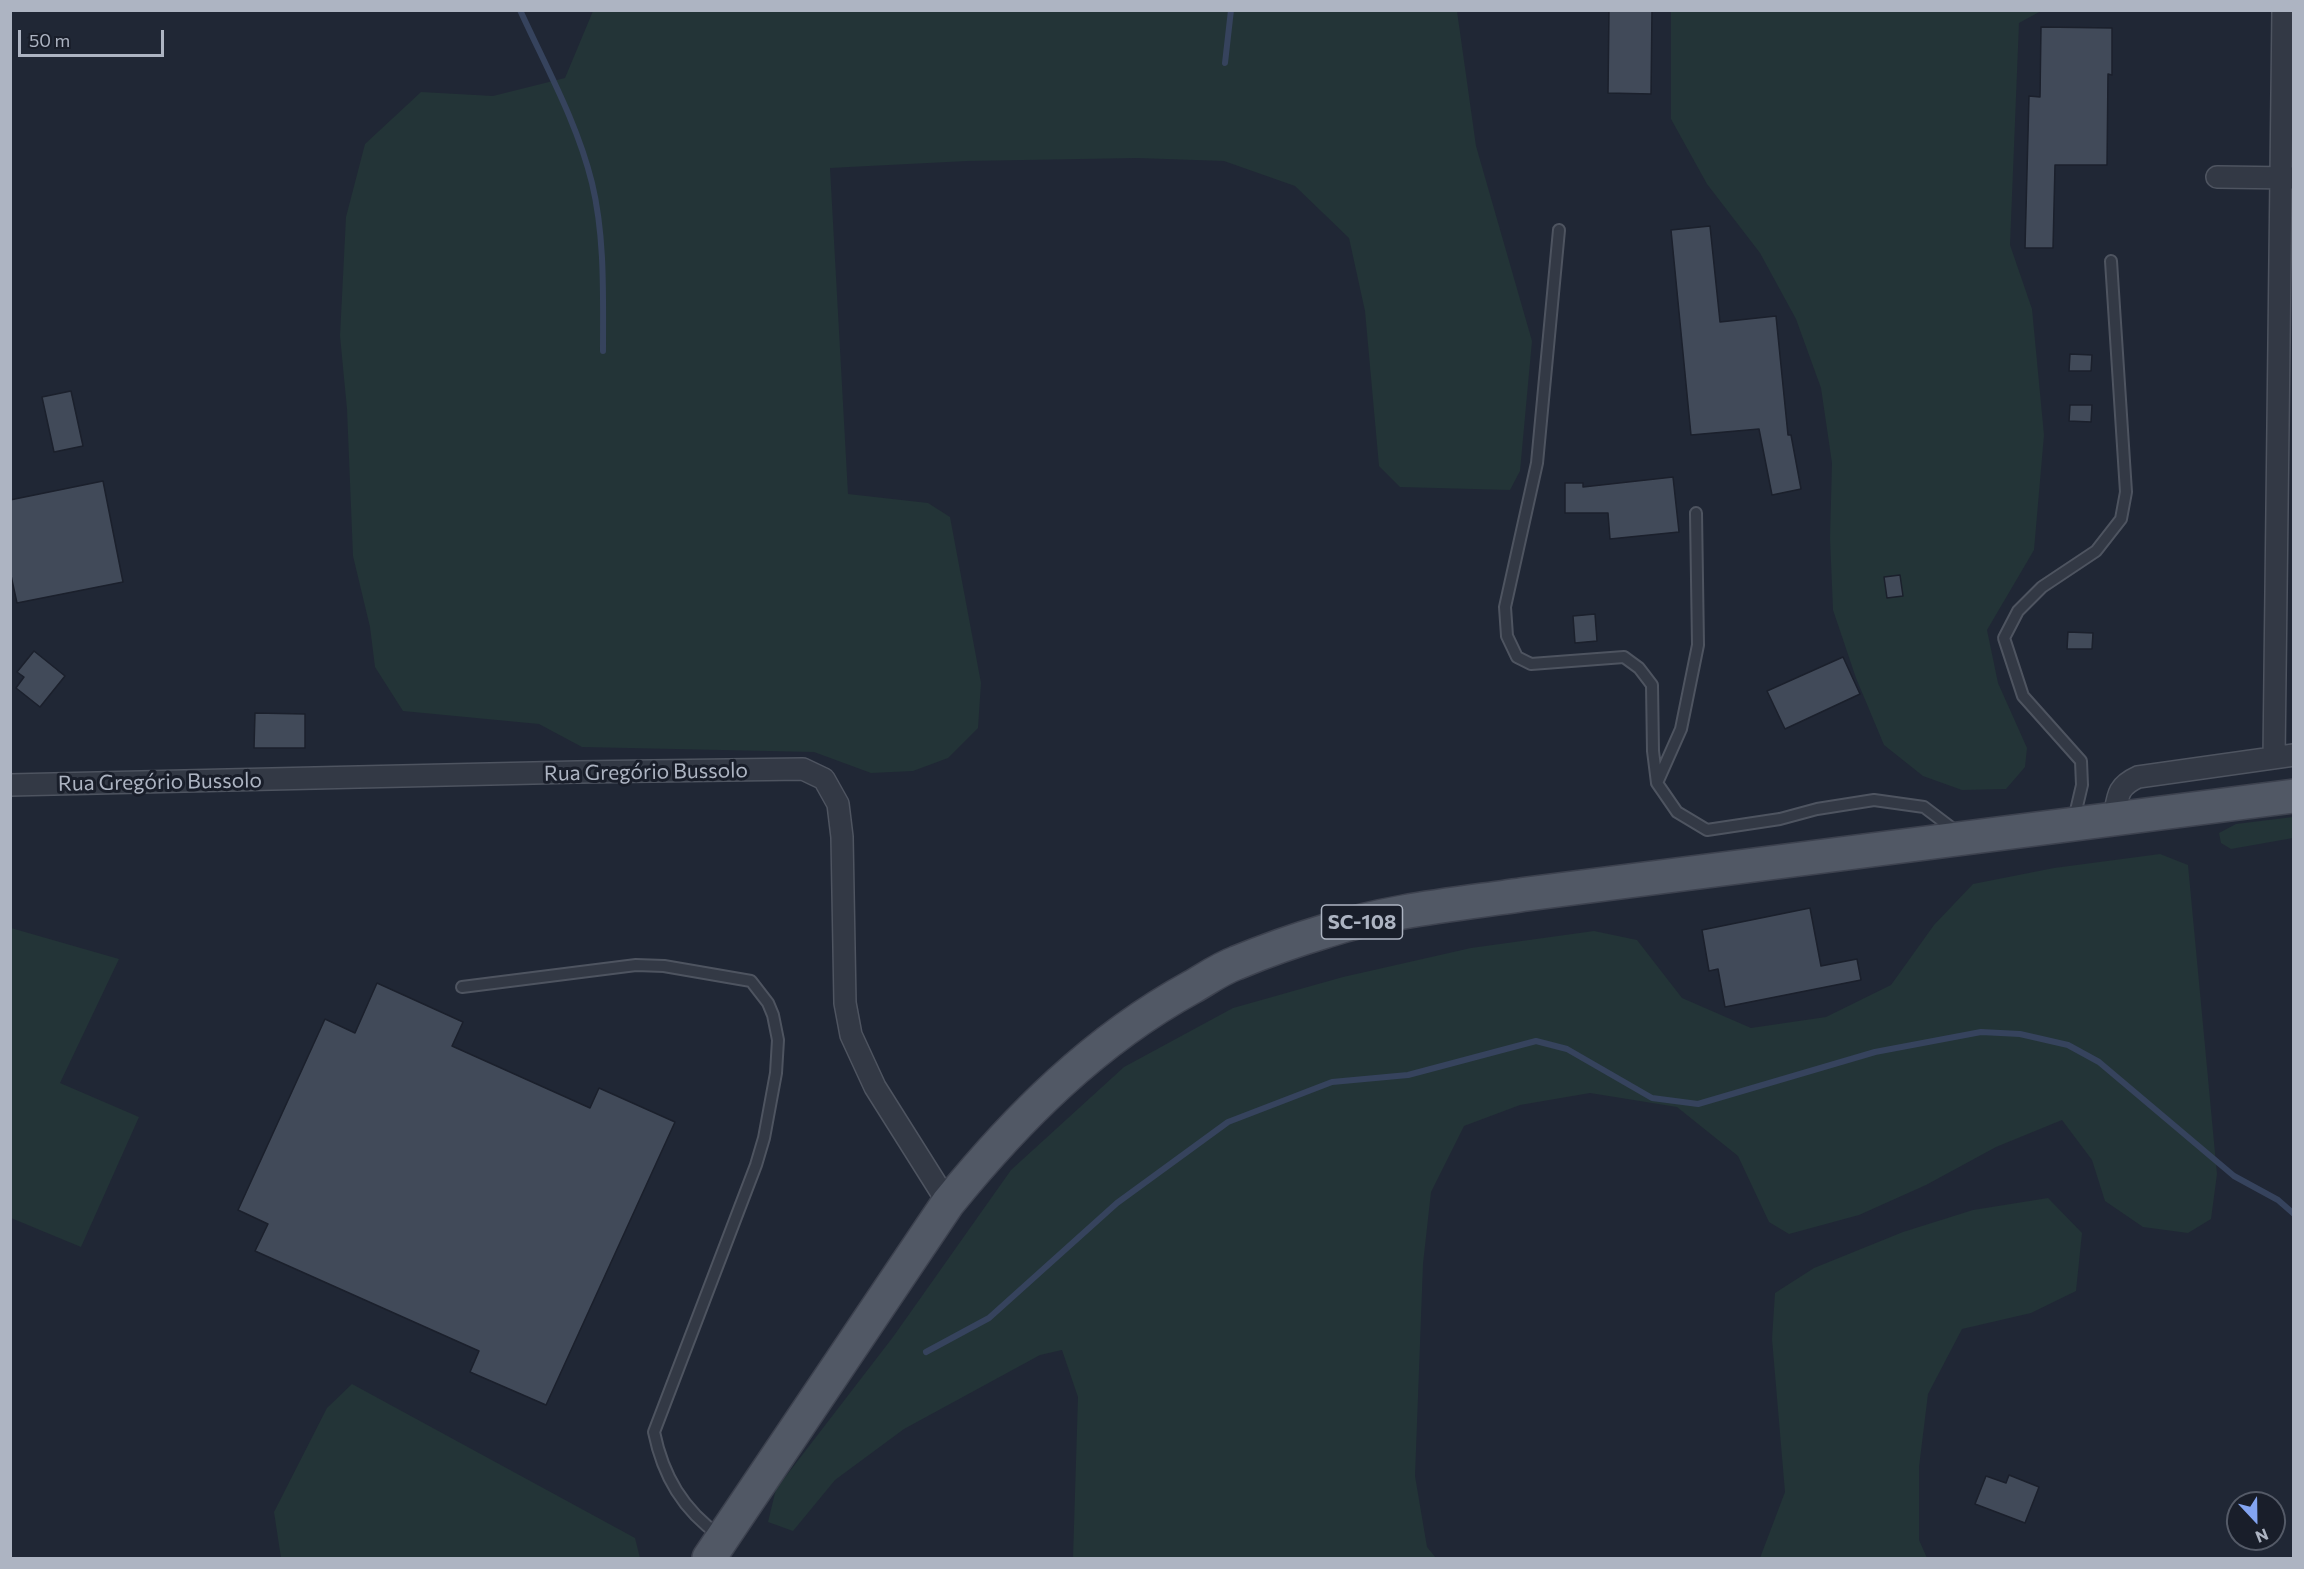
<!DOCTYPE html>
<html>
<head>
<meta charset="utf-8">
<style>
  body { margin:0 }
  #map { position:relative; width:2304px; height:1569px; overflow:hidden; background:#202735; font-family:Commissioner,sans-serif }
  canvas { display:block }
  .frame { position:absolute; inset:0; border:12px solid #adb4c2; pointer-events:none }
  .north { position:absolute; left:2226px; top:1491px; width:60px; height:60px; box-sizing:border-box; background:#191e2a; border:2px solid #545a67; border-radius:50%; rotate:158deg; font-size:16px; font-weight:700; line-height:24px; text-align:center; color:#adb4c2 }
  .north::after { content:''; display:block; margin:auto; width:21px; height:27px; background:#83a4f1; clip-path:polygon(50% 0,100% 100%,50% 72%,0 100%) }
  .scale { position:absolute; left:18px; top:30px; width:146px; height:27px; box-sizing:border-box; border:3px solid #adb4c2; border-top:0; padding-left:8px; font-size:18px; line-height:21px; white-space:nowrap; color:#adb4c2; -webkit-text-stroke:4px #191e2a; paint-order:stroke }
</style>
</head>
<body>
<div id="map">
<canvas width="2304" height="1569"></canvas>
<div class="frame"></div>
<div class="north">N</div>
<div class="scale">50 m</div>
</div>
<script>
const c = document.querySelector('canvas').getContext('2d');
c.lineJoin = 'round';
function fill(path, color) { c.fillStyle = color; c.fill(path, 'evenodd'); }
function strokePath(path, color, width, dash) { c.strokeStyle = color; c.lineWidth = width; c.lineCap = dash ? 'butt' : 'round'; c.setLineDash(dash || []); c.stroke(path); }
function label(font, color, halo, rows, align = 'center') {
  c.font = font + ' Commissioner,sans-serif'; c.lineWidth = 6; c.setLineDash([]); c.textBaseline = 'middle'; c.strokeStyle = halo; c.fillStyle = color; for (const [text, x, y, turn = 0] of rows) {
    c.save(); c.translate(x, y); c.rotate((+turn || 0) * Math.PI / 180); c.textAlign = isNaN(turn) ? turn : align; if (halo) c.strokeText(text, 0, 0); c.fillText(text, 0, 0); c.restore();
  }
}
fill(new Path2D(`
  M593,11H1457L1476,146L1532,341L1520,471L1510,490L1400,487L1379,466L1365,311L1349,238L1295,186L1224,161L1137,158L967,161L830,168L848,494L928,503L950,517L981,683L978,728L948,758L913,771L871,773L814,752L582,747L539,724L403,711L375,667L370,627L353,556L347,409L340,336L346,217L365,144L421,92L493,96L565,78Z
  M1671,11H2041L2019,23L2010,245L2032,309L2044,435L2034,550L1987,630L1998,683L2027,748L2025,767L2006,789L1962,790L1923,776L1884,745L1856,678L1833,610L1830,538L1832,463L1821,388L1796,319L1760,253L1707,184L1671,119Z
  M2293,817V838L2231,849L2221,843L2219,833L2236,824Z
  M2160,854L2188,865L2217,1174L2211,1219L2188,1233L2143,1227L2105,1201L2092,1160L2062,1120L1996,1147L1926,1185L1859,1215L1789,1234L1769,1222L1738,1156L1677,1107L1590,1093L1520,1105L1464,1126L1431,1192L1423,1264L1415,1476L1427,1547L1436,1558H1073L1078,1397L1062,1350L1040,1355L904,1429L835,1480L793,1531L768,1522L776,1489L893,1337L1011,1170L1124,1067L1233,1008L1343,977L1471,948L1594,931L1637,940L1682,998L1751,1028L1826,1017L1891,985L1934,925L1973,884L2054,868Z
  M11,928L119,959L60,1083L139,1117L81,1247L11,1218Z
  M2048,1198L2082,1233L2076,1291L2031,1313L1962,1329L1928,1394L1919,1467V1540L1927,1558H1760L1785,1492L1772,1339L1775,1293L1814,1268L1903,1232L1973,1210Z
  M352,1384L635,1538L640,1558H281L274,1512L327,1408Z`), '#233437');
strokePath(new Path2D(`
  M520,10C546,67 577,122 592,183C605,237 603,295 603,351
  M1225,63L1231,10
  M926,1352L989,1318L1117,1203L1228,1122L1332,1082L1408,1075L1536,1041L1567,1049L1652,1098L1698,1104L1875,1052L1981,1032L2020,1034L2068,1045L2099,1062L2234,1176L2278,1200L2294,1214`), '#36435d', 6);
const building = new Path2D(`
  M1609,10H1652L1651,94L1608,93Z
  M2041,27L2112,28V75L2108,74L2107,165H2055L2053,248H2025L2029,96L2040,97Z
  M1710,226L1720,322L1776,316L1788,435H1791L1801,489L1772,495L1759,429L1691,435L1671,230Z
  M2070,354L2092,355L2091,371H2069Z
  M71,391L83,446L54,452L42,397Z
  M2070,405H2092L2091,422L2069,421Z
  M1673,477L1679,532L1610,539L1608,513H1565V483H1583V487Z
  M103,481L123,582L17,603L10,571V500Z
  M1900,575L1903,596L1887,598L1884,577Z
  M1595,614L1597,641L1575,643L1573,616Z
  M2068,632L2093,633L2092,649H2067Z
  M34,651L65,676L40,707L16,688L24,677L17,672Z
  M1843,657L1860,694L1785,729L1767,691Z
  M255,713L305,714V748H254Z
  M1810,908L1821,966L1857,959L1861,980L1725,1007L1718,969L1709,971L1702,930Z
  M377,983L463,1022L452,1046L590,1108L599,1088L675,1122L546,1405L470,1372L479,1351L255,1251L268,1224L238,1210L325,1019L355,1033Z
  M2009,1475L2039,1487L2025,1523L1975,1504L1986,1476L2006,1483Z`);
fill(building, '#414a59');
strokePath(building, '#1b202c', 1.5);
const lane = new Path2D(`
  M1559,230L1537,463L1505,607L1507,636L1517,657L1531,664L1624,657L1639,668L1652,685L1653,751L1657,783
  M1696,513L1698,645L1681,729L1657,783L1677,812L1707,830L1780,819L1817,809L1874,800L1924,807L1957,832
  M2074,819L2082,785L2081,761L2023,696L2004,638L2018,611L2042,587L2096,551L2121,519L2126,492L2111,261
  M462,987L636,965L664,966L751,981L768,1003L773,1015L778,1040L776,1073L764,1138L756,1165L654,1432C663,1476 683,1510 720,1536`);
const street = new Path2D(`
  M2217,177L2293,178
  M2274,758L2283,10
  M10,785L577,772L803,769L824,779L838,804L842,837L845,1003L851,1035L875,1087L948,1203
  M2114,819C2118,797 2116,787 2138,777L2294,755`);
const primary = new Path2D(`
  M709,1558L948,1203C1017,1118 1095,1040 1192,987C1206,979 1220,969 1236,963C1265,951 1296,940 1326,931C1390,910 1460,904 1527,894L2294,796`);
strokePath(lane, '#4e5460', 14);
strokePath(street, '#4e5460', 24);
strokePath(primary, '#3d424f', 36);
strokePath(lane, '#333945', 10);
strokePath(street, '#333945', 21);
strokePath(primary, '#515865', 33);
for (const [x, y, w] of [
  [1362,922,81]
]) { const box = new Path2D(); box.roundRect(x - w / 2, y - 17, w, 34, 4.5); c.fillStyle = '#191e2a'; c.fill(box); strokePath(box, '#adb4c2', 1.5); }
label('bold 20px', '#adb4c2', null, [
  ["SC-108",1362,922]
]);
label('21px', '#adb4c2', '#191e2a', [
  ["Rua Gregório Bussolo",646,772,-1],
  ["Rua Gregório Bussolo",160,782,-1]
]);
</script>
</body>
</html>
